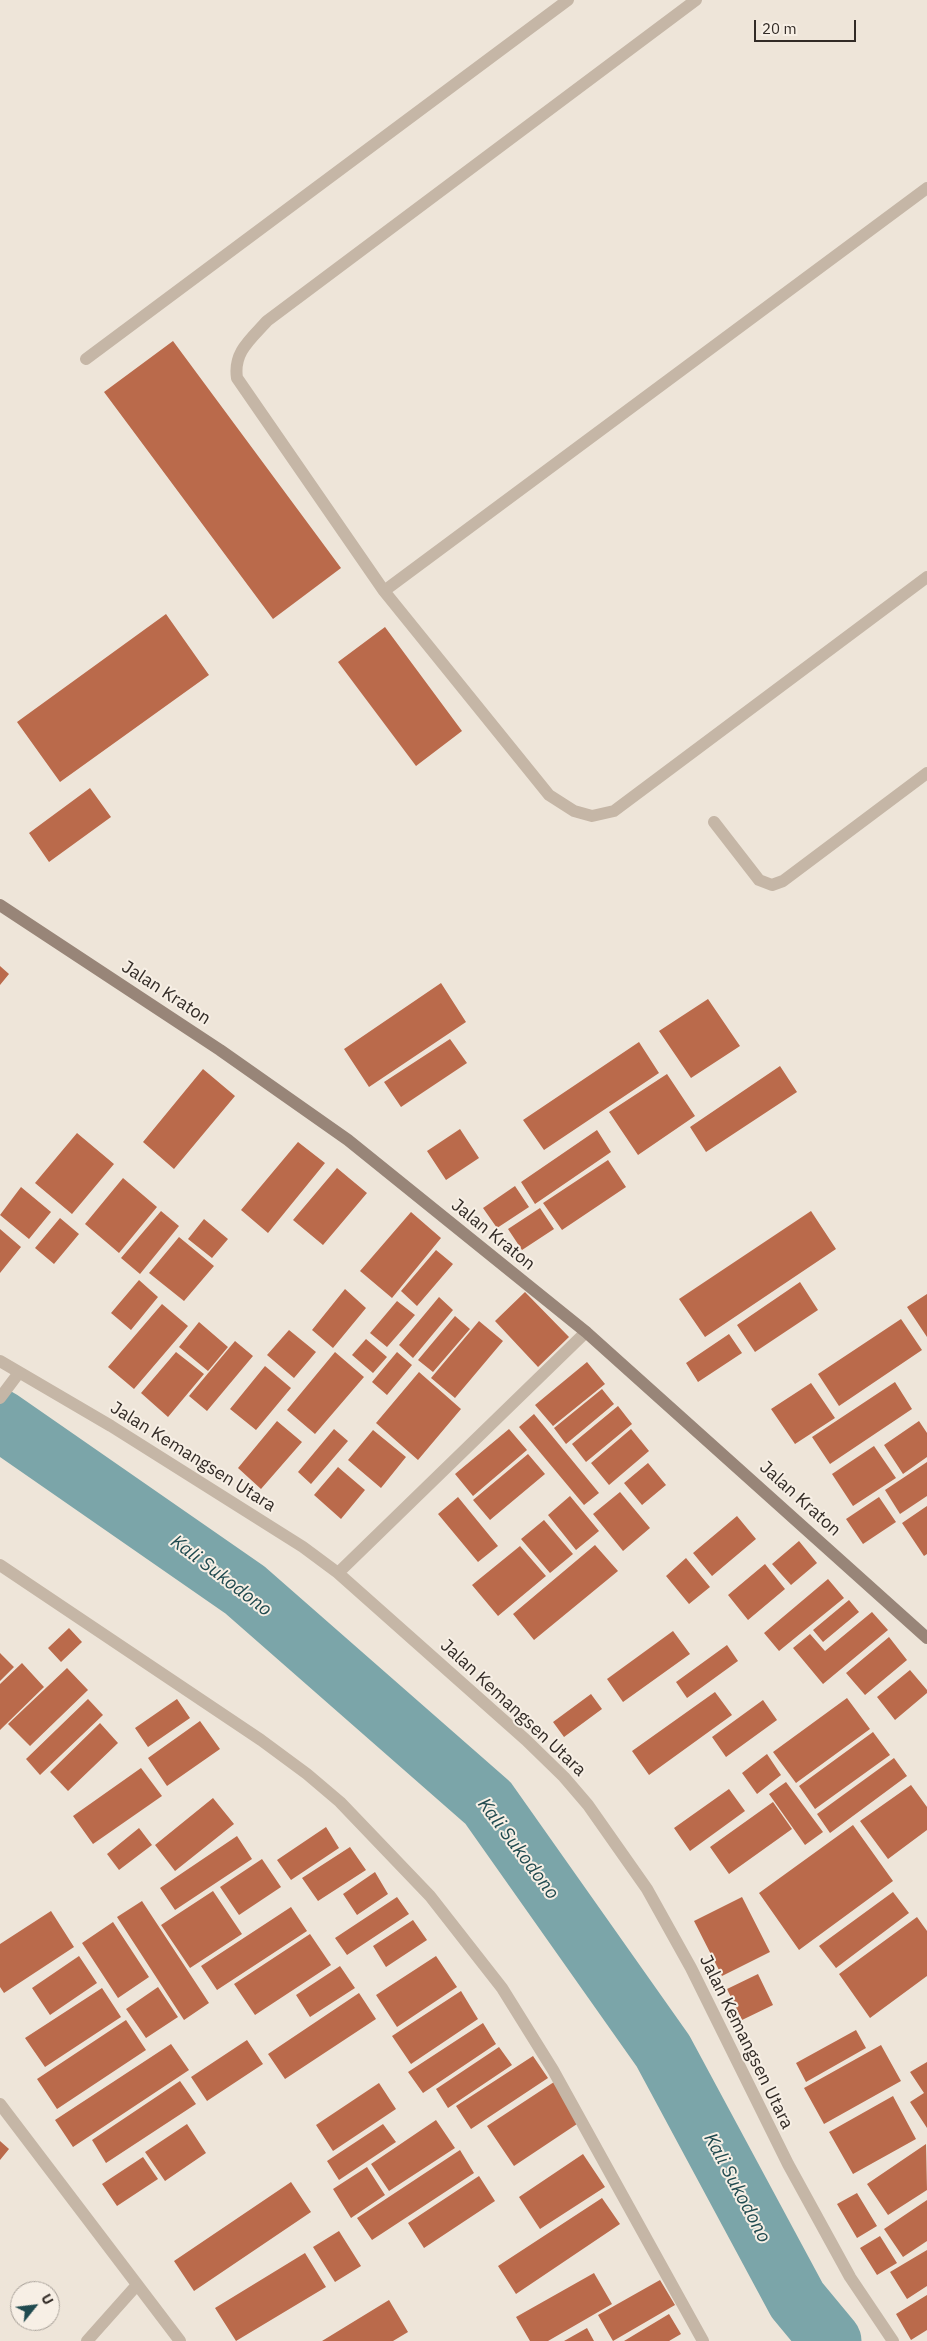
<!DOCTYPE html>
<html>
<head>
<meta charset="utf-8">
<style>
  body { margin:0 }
  #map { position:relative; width:927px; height:2341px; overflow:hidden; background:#eee5d9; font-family:"IBM Plex Sans",sans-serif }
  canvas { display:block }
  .north { position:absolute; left:10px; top:2281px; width:50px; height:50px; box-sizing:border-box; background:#f7efe5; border:1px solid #a8a199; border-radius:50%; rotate:61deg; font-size:14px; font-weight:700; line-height:20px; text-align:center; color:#322b26 }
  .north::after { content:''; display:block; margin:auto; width:18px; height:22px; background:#204a4f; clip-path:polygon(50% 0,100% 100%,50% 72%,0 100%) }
  .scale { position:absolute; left:754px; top:20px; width:102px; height:22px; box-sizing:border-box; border:2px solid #322b26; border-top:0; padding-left:6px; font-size:15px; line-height:18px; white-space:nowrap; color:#322b26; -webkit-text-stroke:4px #f7efe5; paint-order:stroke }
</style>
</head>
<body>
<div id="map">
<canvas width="927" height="2341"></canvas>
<div class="north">U</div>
<div class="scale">20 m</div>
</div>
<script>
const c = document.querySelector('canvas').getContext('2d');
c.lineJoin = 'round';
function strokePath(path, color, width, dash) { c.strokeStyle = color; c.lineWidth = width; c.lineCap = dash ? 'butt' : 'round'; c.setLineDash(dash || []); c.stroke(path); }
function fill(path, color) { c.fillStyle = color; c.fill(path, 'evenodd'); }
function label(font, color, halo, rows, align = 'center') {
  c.font = font + ' "IBM Plex Sans",sans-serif'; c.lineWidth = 4; c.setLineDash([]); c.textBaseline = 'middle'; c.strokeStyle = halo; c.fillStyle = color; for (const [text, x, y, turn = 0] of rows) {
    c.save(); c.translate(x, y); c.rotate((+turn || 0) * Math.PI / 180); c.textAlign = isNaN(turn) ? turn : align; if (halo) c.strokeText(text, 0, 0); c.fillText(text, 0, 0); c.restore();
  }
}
strokePath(new Path2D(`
  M0,1420L245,1590L488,1803L663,2051L797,2300L831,2341`), '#7ba5a9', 61);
fill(new Path2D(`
  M173,341L341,568L273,619L104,392Z
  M166,614L209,675L60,782L17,722Z
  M385,627L462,731L416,766L338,662Z
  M90,788L111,817L49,862L29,833Z
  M0,966L9,974L0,985Z
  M441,983L466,1022L369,1087L344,1049Z
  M708,999L740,1046L691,1078L659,1031Z
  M450,1039L467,1063L401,1107L384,1082Z
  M639,1042L659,1073L544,1150L523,1120Z
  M780,1066L797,1092L706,1152L690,1127Z
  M203,1069L235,1096L174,1169L143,1142Z
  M667,1074L695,1116L638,1155L609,1112Z
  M460,1129L479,1158L446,1180L427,1151Z
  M597,1130L611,1152L535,1204L521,1182Z
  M77,1133L114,1164L72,1214L35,1183Z
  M298,1142L325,1163L268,1233L241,1210Z
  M608,1160L626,1187L562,1230L543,1203Z
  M337,1168L367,1193L323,1245L293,1220Z
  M123,1178L157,1207L119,1253L85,1224Z
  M515,1186L529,1207L497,1228L483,1208Z
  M21,1187L51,1212L29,1239L0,1215Z
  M540,1208L554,1229L522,1250L508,1229Z
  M161,1211L179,1226L140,1274L121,1258Z
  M811,1211L836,1249L705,1337L679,1299Z
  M411,1212L441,1238L392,1298L360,1271Z
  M60,1218L79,1234L54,1264L35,1248Z
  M204,1219L228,1239L212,1258L188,1239Z
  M0,1229L21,1247L0,1273Z
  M179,1237L214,1266L184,1301L149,1273Z
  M436,1250L453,1264L417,1306L401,1291Z
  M139,1280L158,1297L131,1330L111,1313Z
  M800,1282L818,1310L755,1352L737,1325Z
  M345,1289L366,1308L333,1348L312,1330Z
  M525,1292L569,1337L538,1367L495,1321Z
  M927,1294V1337L907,1307Z
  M439,1297L453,1310L413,1358L399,1345Z
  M397,1301L415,1315L387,1347L370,1333Z
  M162,1304L188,1326L134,1389L108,1367Z
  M455,1316L470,1329L433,1372L418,1360Z
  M901,1319L922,1350L839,1406L818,1374Z
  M479,1321L503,1341L455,1398L431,1378Z
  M199,1322L228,1347L208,1371L179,1347Z
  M289,1330L316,1352L294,1378L267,1355Z
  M729,1334L742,1353L698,1382L686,1363Z
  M366,1339L387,1357L373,1373L352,1355Z
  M235,1341L253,1356L207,1411L189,1396Z
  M176,1352L204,1374L168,1417L141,1393Z
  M335,1352L364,1377L315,1434L287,1410Z
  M397,1352L412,1365L387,1395L372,1382Z
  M587,1362L605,1384L553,1426L535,1405Z
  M265,1366L291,1388L256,1430L230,1409Z
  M419,1372L461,1409L418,1460L376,1423Z
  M895,1382L912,1409L830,1464L812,1437Z
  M811,1383L835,1418L795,1444L771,1409Z
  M602,1389L614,1404L566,1444L554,1428Z
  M618,1406L632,1424L586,1462L572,1444Z
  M534,1414L599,1493L584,1505L519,1427Z
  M277,1421L302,1442L261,1489L238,1468Z
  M919,1421L927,1433V1457L903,1474L884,1445Z
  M334,1429L348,1441L311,1484L298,1472Z
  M509,1429L527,1450L473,1496L455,1474Z
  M631,1429L649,1451L609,1485L591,1463Z
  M373,1430L406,1457L381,1488L348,1460Z
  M874,1446L896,1478L853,1506L832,1474Z
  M528,1454L545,1474L490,1520L473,1500Z
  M927,1462V1496L900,1514L885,1490Z
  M648,1463L666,1485L642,1505L624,1483Z
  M338,1467L365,1490L341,1519L314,1495Z
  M620,1492L650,1528L623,1551L593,1514Z
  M570,1496L599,1531L576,1550L548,1515Z
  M458,1497L498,1546L478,1562L438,1514Z
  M879,1497L896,1522L863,1544L846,1519Z
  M927,1506V1554L924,1556L902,1523Z
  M737,1516L756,1539L712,1576L693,1553Z
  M544,1520L573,1554L550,1573L521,1539Z
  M799,1541L817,1563L791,1585L772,1564Z
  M595,1545L618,1571L534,1640L513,1614Z
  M520,1546L546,1576L498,1616L472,1585Z
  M686,1558L710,1587L689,1604L666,1576Z
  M765,1564L785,1589L748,1620L728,1595Z
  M828,1579L844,1598L779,1651L764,1633Z
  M849,1600L859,1612L823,1642L813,1630Z
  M872,1612L888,1630L823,1684L793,1648L810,1634L825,1651Z
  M69,1628L82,1642L61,1662L48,1648Z
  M673,1631L690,1654L623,1702L607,1679Z
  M889,1637L907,1660L865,1695L846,1673Z
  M727,1645L738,1661L687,1698L676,1682Z
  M0,1653L14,1667L0,1681Z
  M22,1663L44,1687L0,1730V1684Z
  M67,1668L88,1690L30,1746L8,1724Z
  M910,1670L927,1690V1693L895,1720L877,1697Z
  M715,1692L732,1715L649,1775L632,1751Z
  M591,1694L602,1709L564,1737L553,1722Z
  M847,1698L870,1729L796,1783L773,1752Z
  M88,1699L103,1715L40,1775L26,1759Z
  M177,1699L190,1718L148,1747L135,1728Z
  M763,1700L777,1720L726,1757L712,1737Z
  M200,1721L220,1749L167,1786L148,1758Z
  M100,1723L118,1743L68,1791L50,1772Z
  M873,1732L890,1755L815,1809L799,1786Z
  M767,1754L781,1775L757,1794L742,1773Z
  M894,1758L907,1776L830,1833L817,1814Z
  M141,1768L162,1796L93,1844L73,1816Z
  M786,1782L823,1832L805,1845L769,1794Z
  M911,1785L927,1807V1830L888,1859L860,1821Z
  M729,1789L745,1811L690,1851L674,1828Z
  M213,1798L234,1824L175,1871L155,1845Z
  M773,1802L792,1829L729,1874L710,1847Z
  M853,1825L893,1881L799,1950L759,1893Z
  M326,1827L339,1848L291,1880L277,1860Z
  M139,1828L152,1845L119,1870L107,1854Z
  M237,1836L252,1859L175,1910L160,1888Z
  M350,1847L366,1870L318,1901L302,1878Z
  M262,1859L281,1887L239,1915L220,1887Z
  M375,1872L388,1894L357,1915L343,1894Z
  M213,1891L242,1934L190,1968L161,1925Z
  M893,1892L909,1913L836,1968L819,1946Z
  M397,1897L409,1914L347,1955L335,1938Z
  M742,1897L770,1952L722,1976L694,1921Z
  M142,1901L209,2003L184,2020L117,1917Z
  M291,1907L307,1931L217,1990L201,1966Z
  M51,1911L74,1947L4,1993L0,1987V1944Z
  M917,1917L927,1931V1976L870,2018L839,1974Z
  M413,1920L427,1940L386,1967L373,1946Z
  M113,1922L149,1977L118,1998L82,1943Z
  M310,1934L331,1965L255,2015L234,1984Z
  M79,1956L97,1983L50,2015L32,1988Z
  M436,1956L457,1987L397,2027L376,1995Z
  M340,1966L355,1988L310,2017L296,1995Z
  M758,1974L773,2005L742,2020L727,1989Z
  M158,1987L178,2017L146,2038L126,2009Z
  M102,1988L121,2017L45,2067L25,2038Z
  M461,1991L478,2019L411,2064L392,2036Z
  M359,1993L376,2019L285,2079L268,2054Z
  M126,2020L146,2050L57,2109L37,2079Z
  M483,2023L496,2044L423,2093L408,2072Z
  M856,2030L866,2048L806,2082L796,2063Z
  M247,2040L263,2064L207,2101L191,2077Z
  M171,2044L189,2070L73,2147L55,2120Z
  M881,2045L901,2081L824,2124L804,2088Z
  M499,2047L512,2065L448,2108L436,2089Z
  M533,2056L548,2078L471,2129L456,2106Z
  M927,2062V2128L910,2102L924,2093L910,2072Z
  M180,2081L196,2104L106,2163L92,2140Z
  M554,2082L580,2122L514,2166L487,2126Z
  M379,2083L396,2109L333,2151L316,2125Z
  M893,2096L916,2139L853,2174L829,2132Z
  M436,2120L455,2148L389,2191L371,2164Z
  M187,2124L206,2153L165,2181L145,2152Z
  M383,2124L396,2142L339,2180L327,2161Z
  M0,2141L9,2149L0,2160Z
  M926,2144L927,2190L888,2215L867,2184Z
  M460,2150L474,2173L372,2240L357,2218Z
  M583,2154L605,2187L540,2229L519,2197Z
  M143,2157L158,2179L117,2206L102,2184Z
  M367,2167L385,2195L351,2218L333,2189Z
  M479,2176L495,2201L424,2248L408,2223Z
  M291,2182L311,2212L194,2291L174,2261Z
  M857,2193L877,2226L857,2238L837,2204Z
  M602,2198L620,2224L516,2294L498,2266Z
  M927,2200V2241L903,2257L884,2229Z
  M339,2231L361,2266L335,2282L313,2247Z
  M880,2236L897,2263L877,2275L860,2248Z
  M927,2250V2286L907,2299L890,2272Z
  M305,2253L326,2287L236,2341L215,2308Z
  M594,2273L612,2304L548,2341H530L516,2317Z
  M660,2280L675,2305L613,2341L598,2315Z
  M927,2295V2330L911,2340L896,2314Z
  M389,2300L408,2332L393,2341H322Z
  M669,2314L681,2334L669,2341H624Z
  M587,2328L594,2341H564Z`), '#ba6a4b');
strokePath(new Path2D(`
  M696,0L267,321C251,339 233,352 237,378L384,591L549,795L574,811L592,816L614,811L927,577
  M86,359L568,0
  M384,591L927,188
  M714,822L759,880L772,885L783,881L927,773`), '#c5b6a6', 12);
strokePath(new Path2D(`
  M0,1361L111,1426L303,1547L338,1573L526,1740L564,1777L588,1805L647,1889L691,1968L788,2164L850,2277L893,2341
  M0,1398L18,1374
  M0,1565L261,1740L307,1774L340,1802L430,1896L502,1988L553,2070L703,2341
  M338,1573L586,1332
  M0,2104L180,2341
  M87,2341L136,2286`), '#c5b6a6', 12);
strokePath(new Path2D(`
  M0,905L220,1050L348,1140L586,1332L927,1638`), '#988578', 12);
label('18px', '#322b26', '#f7efe5', [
  ["Jalan Kraton",166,993,33],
  ["Jalan Kraton",493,1235,39],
  ["Jalan Kemangsen Utara",193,1457,32],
  ["Jalan Kraton",800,1499,42],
  ["Jalan Kemangsen Utara",513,1708,43],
  ["Jalan Kemangsen Utara",746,2042,64]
]);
label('italic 19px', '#204a4f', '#f7efe5', [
  ["Kali Sukodono",221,1576,37],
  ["Kali Sukodono",518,1849,53],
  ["Kali Sukodono",737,2188,62]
]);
</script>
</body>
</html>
